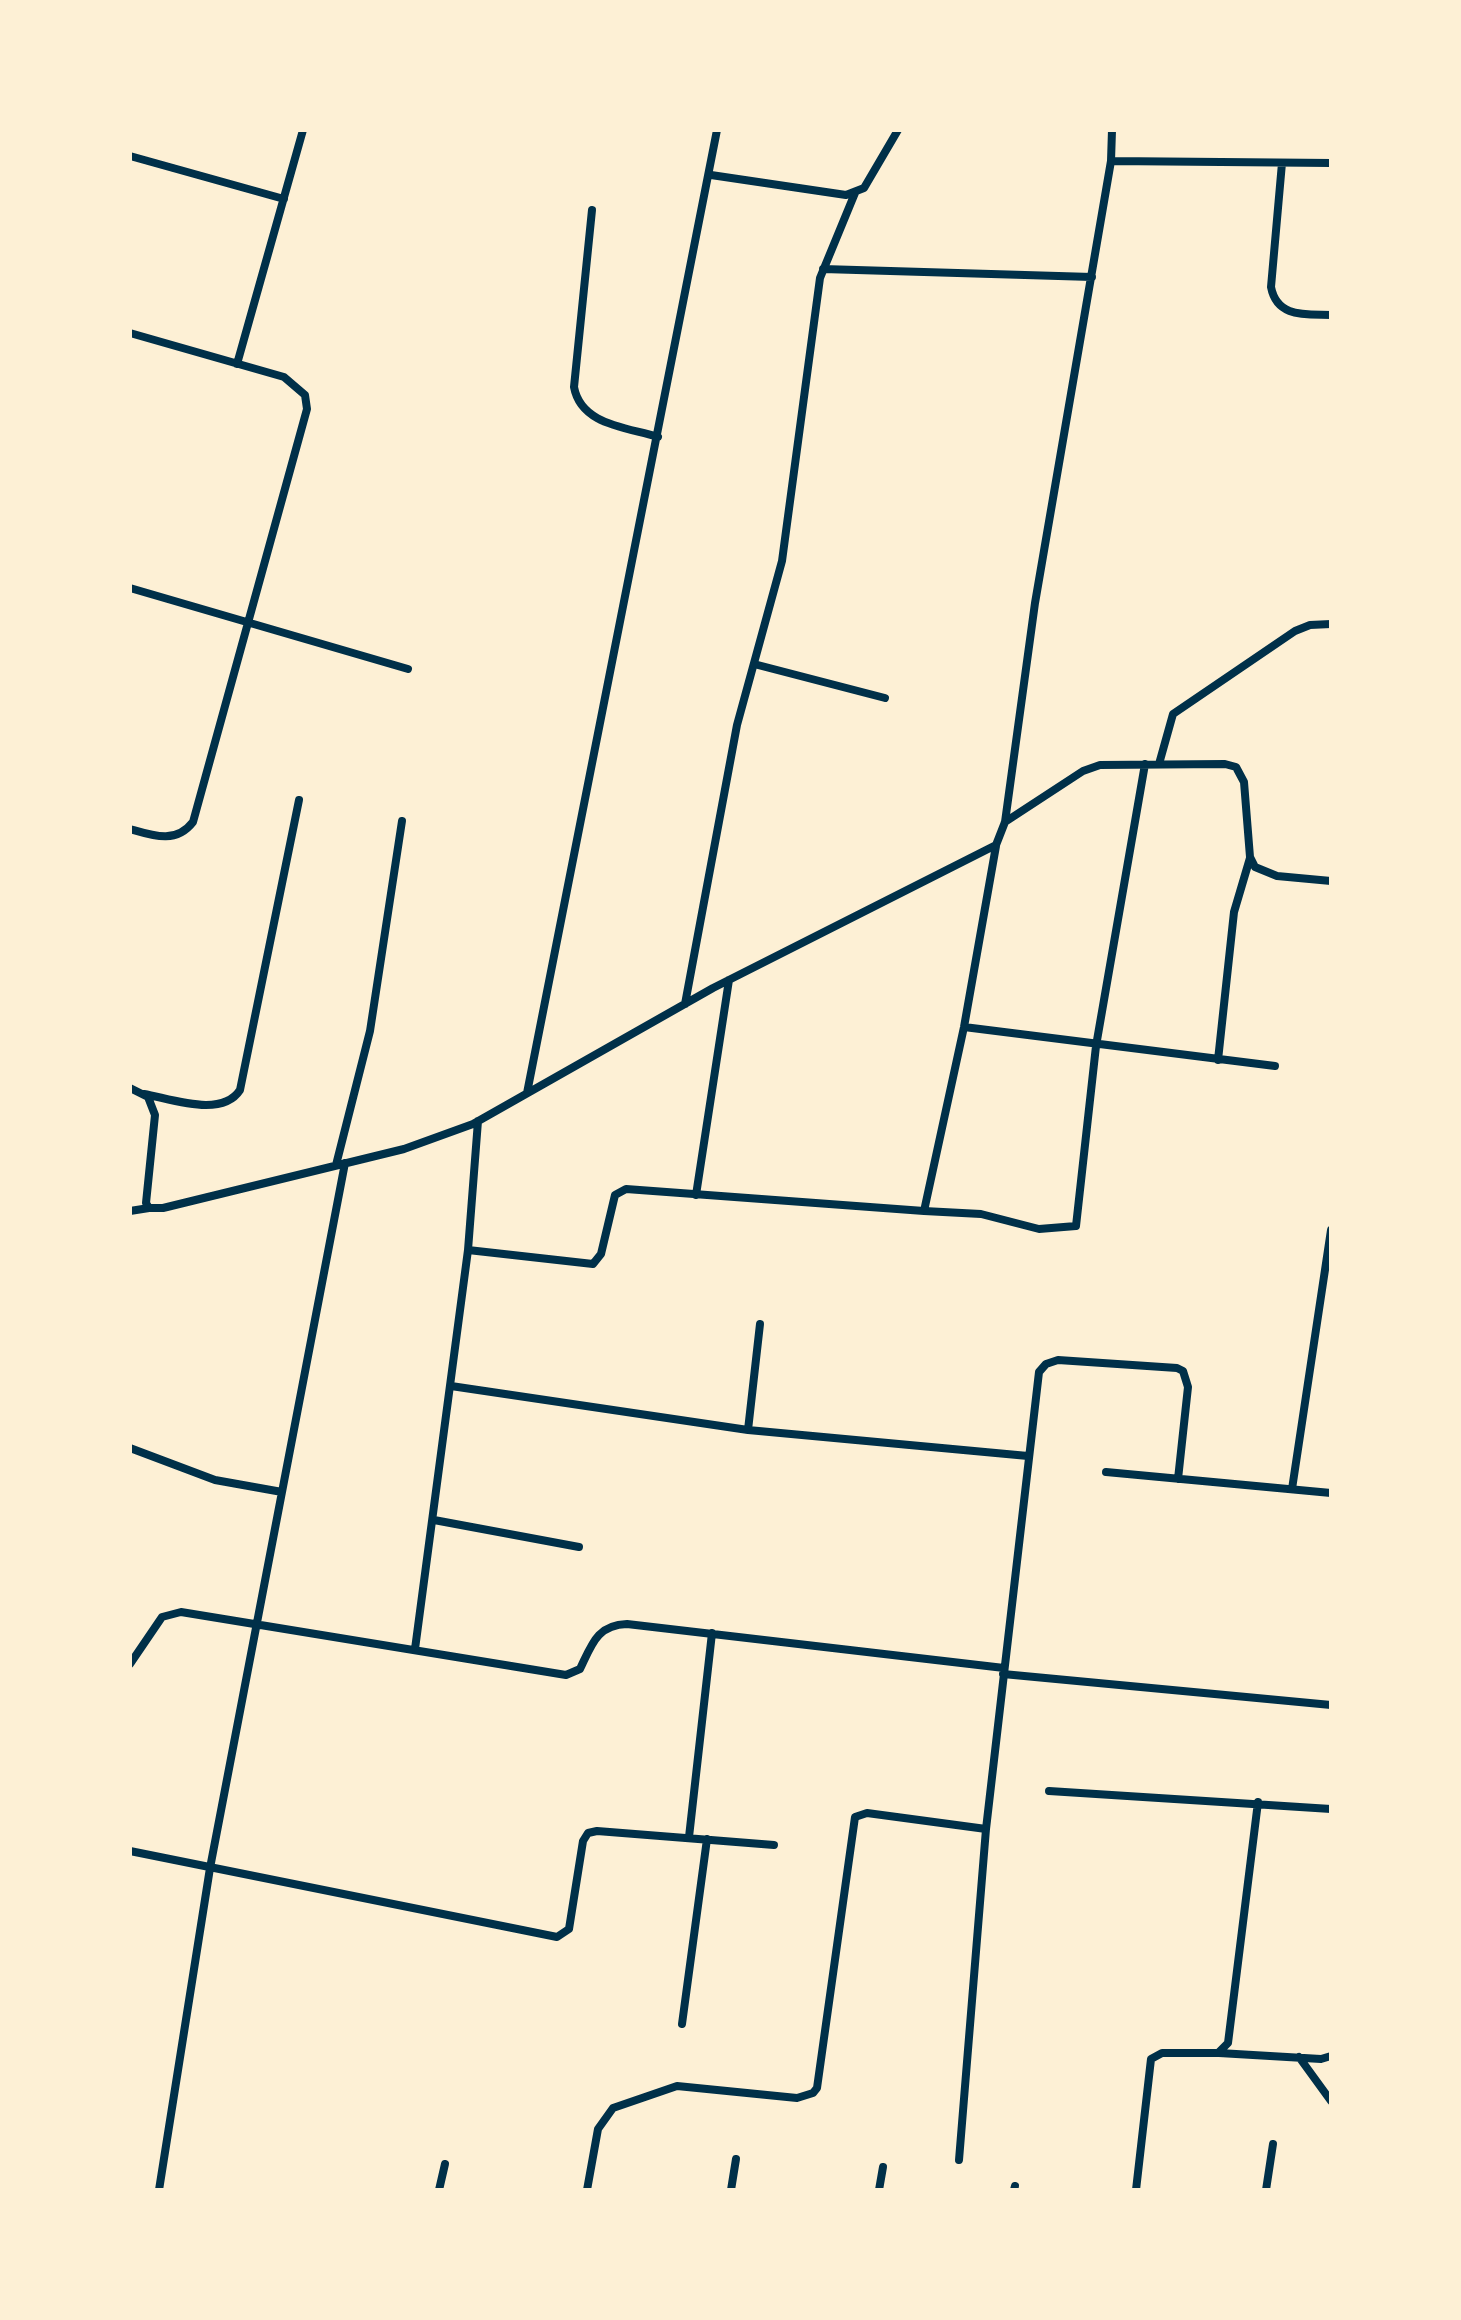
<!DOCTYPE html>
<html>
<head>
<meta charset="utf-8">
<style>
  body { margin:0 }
  #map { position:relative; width:1461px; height:2320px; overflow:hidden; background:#fdf0d5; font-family:Karla,sans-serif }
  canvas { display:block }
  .frame { position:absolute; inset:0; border:132px solid #fdf0d5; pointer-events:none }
</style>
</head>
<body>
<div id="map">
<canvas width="1461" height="2320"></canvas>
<div class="frame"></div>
</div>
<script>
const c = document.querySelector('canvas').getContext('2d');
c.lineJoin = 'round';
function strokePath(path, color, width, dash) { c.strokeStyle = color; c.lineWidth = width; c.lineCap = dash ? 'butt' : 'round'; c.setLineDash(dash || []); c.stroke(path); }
strokePath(new Path2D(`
  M130,156L284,199
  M1111,161L1331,163
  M1282,163L1271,287C1277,318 1305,314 1331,315
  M711,175L846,195L864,188L898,130
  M592,210L574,387C581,425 626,427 658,437
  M823,269L1092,277
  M130,333L284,377L305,395L307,409L193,822C176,844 154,836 130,829
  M237,364L303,130
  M130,588L408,669
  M754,664L885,698
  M1159,764L1173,714L1295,631L1310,625L1331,624
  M1005,822L1083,771L1100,765L1225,764L1236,767L1244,782L1250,857L1255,867L1277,876L1331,881
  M685,1004L737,725L782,561L820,278L855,193
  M964,1027L1275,1066
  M1218,1060L1234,912L1250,858
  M130,1088L148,1097L155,1115L146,1203L149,1208H163L404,1149L473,1124L713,988L996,845L1005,822L1035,603L1111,161L1112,130
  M527,1093L717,130
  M144,1094C172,1099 222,1118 240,1090L299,800
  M336,1165L370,1031L402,821
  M696,1195L729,980
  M130,1211L149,1208
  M924,1211L981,1214L1039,1229L1076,1226L1096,1046L1145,764
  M468,1250L593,1264L601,1254L615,1195L626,1189L924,1211L964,1027L996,846
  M451,1386L748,1430L1028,1456
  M748,1430L760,1324
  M130,1448L215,1480L282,1492
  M1106,1472L1331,1493
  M1292,1489L1331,1230
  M434,1520L579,1547
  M415,1649L468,1250L478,1121
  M130,1664L162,1617L181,1612L566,1675L580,1669C592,1644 597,1625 627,1624L1004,1668
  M1003,1674L1331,1705
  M1049,1791L1331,1809
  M689,1837L712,1633
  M130,1851L557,1937L569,1929L583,1841L588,1833L597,1831L774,1845
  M682,2024L707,1839
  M1219,2053L1321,2059L1331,2056
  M1299,2057L1331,2101
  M959,2160L986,1829L1039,1372L1046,1364L1058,1360L1177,1368L1183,1371L1188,1387L1178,1479
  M159,2190L210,1868L345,1163
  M439,2190L445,2164
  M587,2190L598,2129L613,2108L677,2086L797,2098L813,2093L817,2088L855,1817L867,1813L986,1829
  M731,2190L736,2159
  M879,2190L883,2167
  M1014,2190L1015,2186
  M1136,2190L1151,2059L1162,2053H1218L1228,2043L1258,1802
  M1266,2190L1273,2144`), '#003049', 8);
</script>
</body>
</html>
